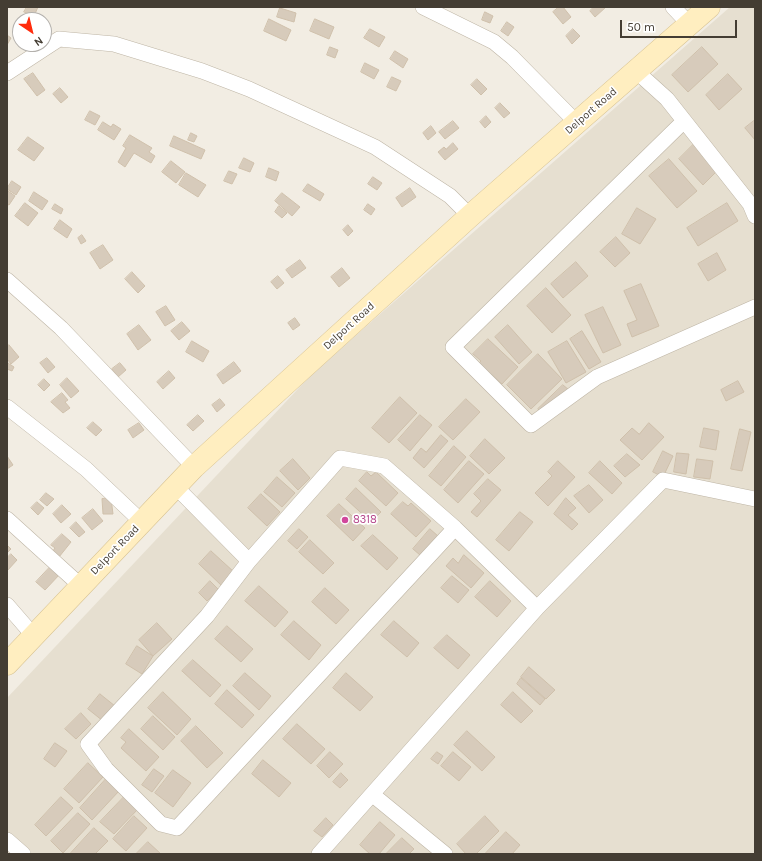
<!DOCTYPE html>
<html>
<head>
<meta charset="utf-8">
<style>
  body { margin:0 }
  #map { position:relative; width:762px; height:861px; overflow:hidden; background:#f2ede3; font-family:Karla,sans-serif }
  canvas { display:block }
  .frame { position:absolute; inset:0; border:8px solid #443d33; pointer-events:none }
  .north { position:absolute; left:12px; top:12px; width:40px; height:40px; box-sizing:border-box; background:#fff; border:1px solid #b4b1ad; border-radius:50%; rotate:145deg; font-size:11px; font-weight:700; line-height:16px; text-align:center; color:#443d33 }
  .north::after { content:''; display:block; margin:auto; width:14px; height:18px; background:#ff2c0d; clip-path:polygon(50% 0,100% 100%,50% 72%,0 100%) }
  .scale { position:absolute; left:620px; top:20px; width:117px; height:18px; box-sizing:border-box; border:2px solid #443d33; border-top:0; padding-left:5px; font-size:12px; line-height:14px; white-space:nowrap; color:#443d33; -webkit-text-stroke:3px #fff; paint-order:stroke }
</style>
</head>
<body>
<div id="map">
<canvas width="762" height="861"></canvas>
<div class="frame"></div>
<div class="north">N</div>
<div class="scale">50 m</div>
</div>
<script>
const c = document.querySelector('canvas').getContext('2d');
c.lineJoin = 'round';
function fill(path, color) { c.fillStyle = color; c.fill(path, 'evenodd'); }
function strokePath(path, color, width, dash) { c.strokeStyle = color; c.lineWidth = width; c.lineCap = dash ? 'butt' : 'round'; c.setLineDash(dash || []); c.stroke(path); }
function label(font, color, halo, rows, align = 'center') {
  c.font = font + ' Karla,sans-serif'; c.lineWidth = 3.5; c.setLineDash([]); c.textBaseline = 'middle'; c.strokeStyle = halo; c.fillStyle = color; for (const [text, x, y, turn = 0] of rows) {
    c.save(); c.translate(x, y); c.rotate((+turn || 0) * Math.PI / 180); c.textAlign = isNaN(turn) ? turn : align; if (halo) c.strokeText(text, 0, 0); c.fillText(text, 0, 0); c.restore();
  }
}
fill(new Path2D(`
  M730,7H755V854H7V698L313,373Z`), '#e6dfd0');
const building = new Path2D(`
  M27,7H38L34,16L24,12Z
  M559,7H563L571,17L563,24L553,12Z
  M594,7H606L595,17L590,11Z
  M280,8L296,13L294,22L277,17Z
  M485,12L493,16L490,23L482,20Z
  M269,19L291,30L286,41L264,31Z
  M315,19L334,27L329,39L310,31Z
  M507,22L514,27L508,36L501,31Z
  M370,29L385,37L379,47L364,38Z
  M573,29L580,36L572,44L566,36Z
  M7,35L11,38L7,45Z
  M330,47L338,50L335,58L327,55Z
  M702,47L718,64L688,92L672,75Z
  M395,51L408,59L403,68L390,59Z
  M365,63L379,70L374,79L361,72Z
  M33,73L45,90L37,96L24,79Z
  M728,74L742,89L719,110L706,95Z
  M392,77L401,81L396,91L387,87Z
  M477,79L487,89L481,95L471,85Z
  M60,88L68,97L61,103L53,94Z
  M500,103L510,113L504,118L495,108Z
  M90,111L100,116L95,125L85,120Z
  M486,116L491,122L485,128L480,122Z
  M755,120V140L745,128Z
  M453,121L459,128L445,139L439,132Z
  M103,122L111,127L113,124L121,129L114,140L98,130Z
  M431,126L436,133L428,140L423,133Z
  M191,133L197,136L194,142L188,140Z
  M130,135L152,148L149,152L155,156L151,163L134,153L125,167L118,162L126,148L123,146Z
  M174,136L205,150L201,159L170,146Z
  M28,137L44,148L34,161L18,150Z
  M453,143L458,149L445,160L438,152L444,147L446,149Z
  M695,143L719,169L703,185L679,159Z
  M244,158L254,163L250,172L239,168Z
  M669,159L697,191L677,208L649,176Z
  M171,161L185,172L176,183L162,172Z
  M269,168L279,172L276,181L266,177Z
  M229,171L237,174L232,184L224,181Z
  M186,173L206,185L198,197L179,185Z
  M373,177L382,183L377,190L368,184Z
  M12,181L21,187L16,195L7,189Z
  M308,184L324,194L320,201L303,191Z
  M410,188L416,197L402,207L396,198Z
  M8,191L15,196L9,205L7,204Z
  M34,192L48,201L42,210L29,201Z
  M282,193L300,207L292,216L275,201Z
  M25,203L38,213L28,226L15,216Z
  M727,203L738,221L698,246L687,228Z
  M55,204L63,209L61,214L52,209Z
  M368,204L375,209L371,215L364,210Z
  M279,206L287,213L282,218L275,212Z
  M637,208L656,219L640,244L622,234Z
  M60,220L72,229L67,238L54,229Z
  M348,225L353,231L348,236L343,230Z
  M82,235L86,241L81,244L78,238Z
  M616,237L630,253L615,267L600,252Z
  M103,245L113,260L100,269L90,253Z
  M717,253L726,270L708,281L698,264Z
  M300,260L306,268L292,278L286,270Z
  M576,262L588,276L563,298L551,284Z
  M342,268L350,278L339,287L331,277Z
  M132,272L145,286L138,293L125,279Z
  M278,276L284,283L277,289L271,282Z
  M641,284L659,326L632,337L627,324L637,320L624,291Z
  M546,288L571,315L552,333L527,306Z
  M166,306L175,320L165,326L156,312Z
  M603,307L621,345L603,353L585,315Z
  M295,318L300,325L293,330L288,323Z
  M182,322L190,331L179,340L171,331Z
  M139,325L151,340L138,350L127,334Z
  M508,325L532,352L519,364L495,337Z
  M582,331L601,362L589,369L570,339Z
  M488,339L518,367L502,384L491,374L489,376L477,365L481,361L473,354Z
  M192,341L209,351L203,362L186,352Z
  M567,341L586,372L566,383L548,352Z
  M9,345L19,357L11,364L7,359V347Z
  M538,354L562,379L531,409L507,385Z
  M47,358L55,367L48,373L40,363Z
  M234,362L241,371L223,384L217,375Z
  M8,363L14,367L12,371L7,369Z
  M120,363L126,370L118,377L112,369Z
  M169,371L175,378L163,389L157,382Z
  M67,378L79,391L71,398L60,385Z
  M44,379L50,385L44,391L38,385Z
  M738,381L744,392L726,401L721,390Z
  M563,385L569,390L544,415L538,409Z
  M62,393L68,400L65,402L70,408L63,413L51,402Z
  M400,397L417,413L389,443L372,428Z
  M220,399L225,405L217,412L212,405Z
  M466,399L480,412L453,440L439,427Z
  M198,415L204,421L193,431L187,425Z
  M420,415L432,425L410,451L398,440Z
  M93,422L102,430L96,436L87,428Z
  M139,423L144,430L133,438L128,430Z
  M649,423L664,437L642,460L620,440L632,428L639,434Z
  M704,428L719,431L716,450L700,447Z
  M740,429L751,432L742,471L731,469Z
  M441,435L448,441L424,468L413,458L421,448L426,452Z
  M485,439L505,458L489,474L470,456Z
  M454,446L466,457L441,486L429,476Z
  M663,451L673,456L663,477L653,472Z
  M677,453L689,454L686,474L674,472Z
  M627,454L640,465L625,477L614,466Z
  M7,456L13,465L7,469Z
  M293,459L310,478L298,490L280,471Z
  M697,459L713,461L710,479L694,477Z
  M469,461L484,474L458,503L444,490Z
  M558,461L575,477L548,506L535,493L552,476L548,472Z
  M600,461L622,483L612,494L589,473Z
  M367,472L371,476L376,472L398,493L386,506L359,481Z
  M277,477L295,493L282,507L264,492Z
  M488,479L501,490L477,517L471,512L481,501L474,494Z
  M589,485L603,500L589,513L574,496Z
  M356,488L381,512L371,522L346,499Z
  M46,493L54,499L47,506L40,500Z
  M261,494L280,512L267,526L248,508Z
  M111,498L113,514H103L102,499Z
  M566,498L576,508L568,515L578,524L572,530L554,514Z
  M37,502L44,508L38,515L31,508Z
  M403,502L408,506L411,503L431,521L416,537L391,514Z
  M339,504L365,528L353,541L327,516Z
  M62,505L71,514L61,523L53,514Z
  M93,509L103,521L92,530L82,518Z
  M520,512L533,522L509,551L496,540Z
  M76,522L85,532L79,537L70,528Z
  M299,529L308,537L297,549L288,541Z
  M430,529L438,536L420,555L413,549Z
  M62,534L71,542L59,557L52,552L55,548L51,545Z
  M373,535L398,558L387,570L361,546Z
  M310,540L334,563L323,574L299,552Z
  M7,545L11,549L7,553Z
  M211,551L234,572L222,586L199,564Z
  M11,554L17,560L7,571V558Z
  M464,555L484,573L471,588L446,566L453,558L458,563Z
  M51,566L60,574L45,590L36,582Z
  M452,576L469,590L458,603L441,588Z
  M210,581L219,590L207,601L199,593Z
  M490,581L511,601L497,617L475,597Z
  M259,586L288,612L275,627L245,601Z
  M325,588L349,610L336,624L312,602Z
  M294,621L321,645L309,660L281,635Z
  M394,621L419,643L407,657L381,635Z
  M157,623L172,639L153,656L139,640Z
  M227,626L253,649L241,662L215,639Z
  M447,635L470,655L458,669L434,648Z
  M137,646L153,656L142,674L126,664Z
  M193,660L221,685L210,697L182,671Z
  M529,667L555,690L546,699L521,677Z
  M245,673L271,696L259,710L233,686Z
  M346,673L373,697L360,711L333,688Z
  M521,678L545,699L540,705L517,684Z
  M227,690L254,715L242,728L215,704Z
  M163,692L191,719L177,735L148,708Z
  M513,692L533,711L521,723L501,705Z
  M100,694L115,706L103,721L88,709Z
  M81,713L91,724L76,739L65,729Z
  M153,716L175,737L163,750L141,729Z
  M297,724L325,749L311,764L283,739Z
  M196,726L223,753L207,768L181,741Z
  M129,729L159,757L146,771L121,748L126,742L121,738Z
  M467,731L495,757L482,771L454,745Z
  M55,743L67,751L55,767L44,759Z
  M330,752L343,764L329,778L317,766Z
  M437,752L443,756L438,764L431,759Z
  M453,752L471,767L459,781L441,766Z
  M263,760L291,783L279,797L252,774Z
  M88,763L103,777L79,803L64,789Z
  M154,769L164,776L152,792L142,785Z
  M173,770L191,783L173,807L155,793Z
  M341,773L348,780L340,788L333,782Z
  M106,779L119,791L92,820L80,808Z
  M61,797L73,808L46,836L35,825Z
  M124,797L138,809L114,834L100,822Z
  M78,813L90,824L63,853L51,841Z
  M134,816L147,828L126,851L113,839Z
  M485,816L499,831L476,854H466L457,844Z
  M326,818L333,825L322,837L314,831Z
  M380,822L395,835L379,854H370L360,845Z
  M94,828L108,841L95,854H70Z
  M506,832L520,845L512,854H485Z
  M402,838L414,849L409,854H386Z
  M148,842L161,854H136Z`);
fill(building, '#d7cbbb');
strokePath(building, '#cfc0ab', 1);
const street = new Path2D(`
  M423,7L494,42L512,57L577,123
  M673,7L689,24
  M636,71L667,99L750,204L755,216
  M7,73L59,39L114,44L202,71L249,89L375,147L450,196L470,216
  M683,122L453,347L531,425L597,377L755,307
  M7,280L61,328L194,467
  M7,407L86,469L142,522
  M175,486L249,561
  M7,519L81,586
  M455,528L177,828L161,824L106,769L88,744L207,616L249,561L340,458L384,466L455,528L537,608
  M7,605L33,635
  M373,795L445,854
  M7,840L23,854
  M319,854L537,608L661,482L663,480L755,499`);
const secondary = new Path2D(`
  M7,664L194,467L470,216L709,7`);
strokePath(street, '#beb5a5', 16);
strokePath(secondary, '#d8c392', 23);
strokePath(street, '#fff', 15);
strokePath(secondary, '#ffeec0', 22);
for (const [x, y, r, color] of [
  [345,520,4,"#d1479c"]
]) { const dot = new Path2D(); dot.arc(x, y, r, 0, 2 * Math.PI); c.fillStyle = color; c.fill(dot); strokePath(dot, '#fff', 1.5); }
label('11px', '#443d33', '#fff', [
  ["Delport Road",591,111,-41],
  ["Delport Road",349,326,-42],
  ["Delport Road",115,550,-46]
]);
label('11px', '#b23c85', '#fff', [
  ["8318",353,520]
], 'left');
</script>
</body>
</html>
